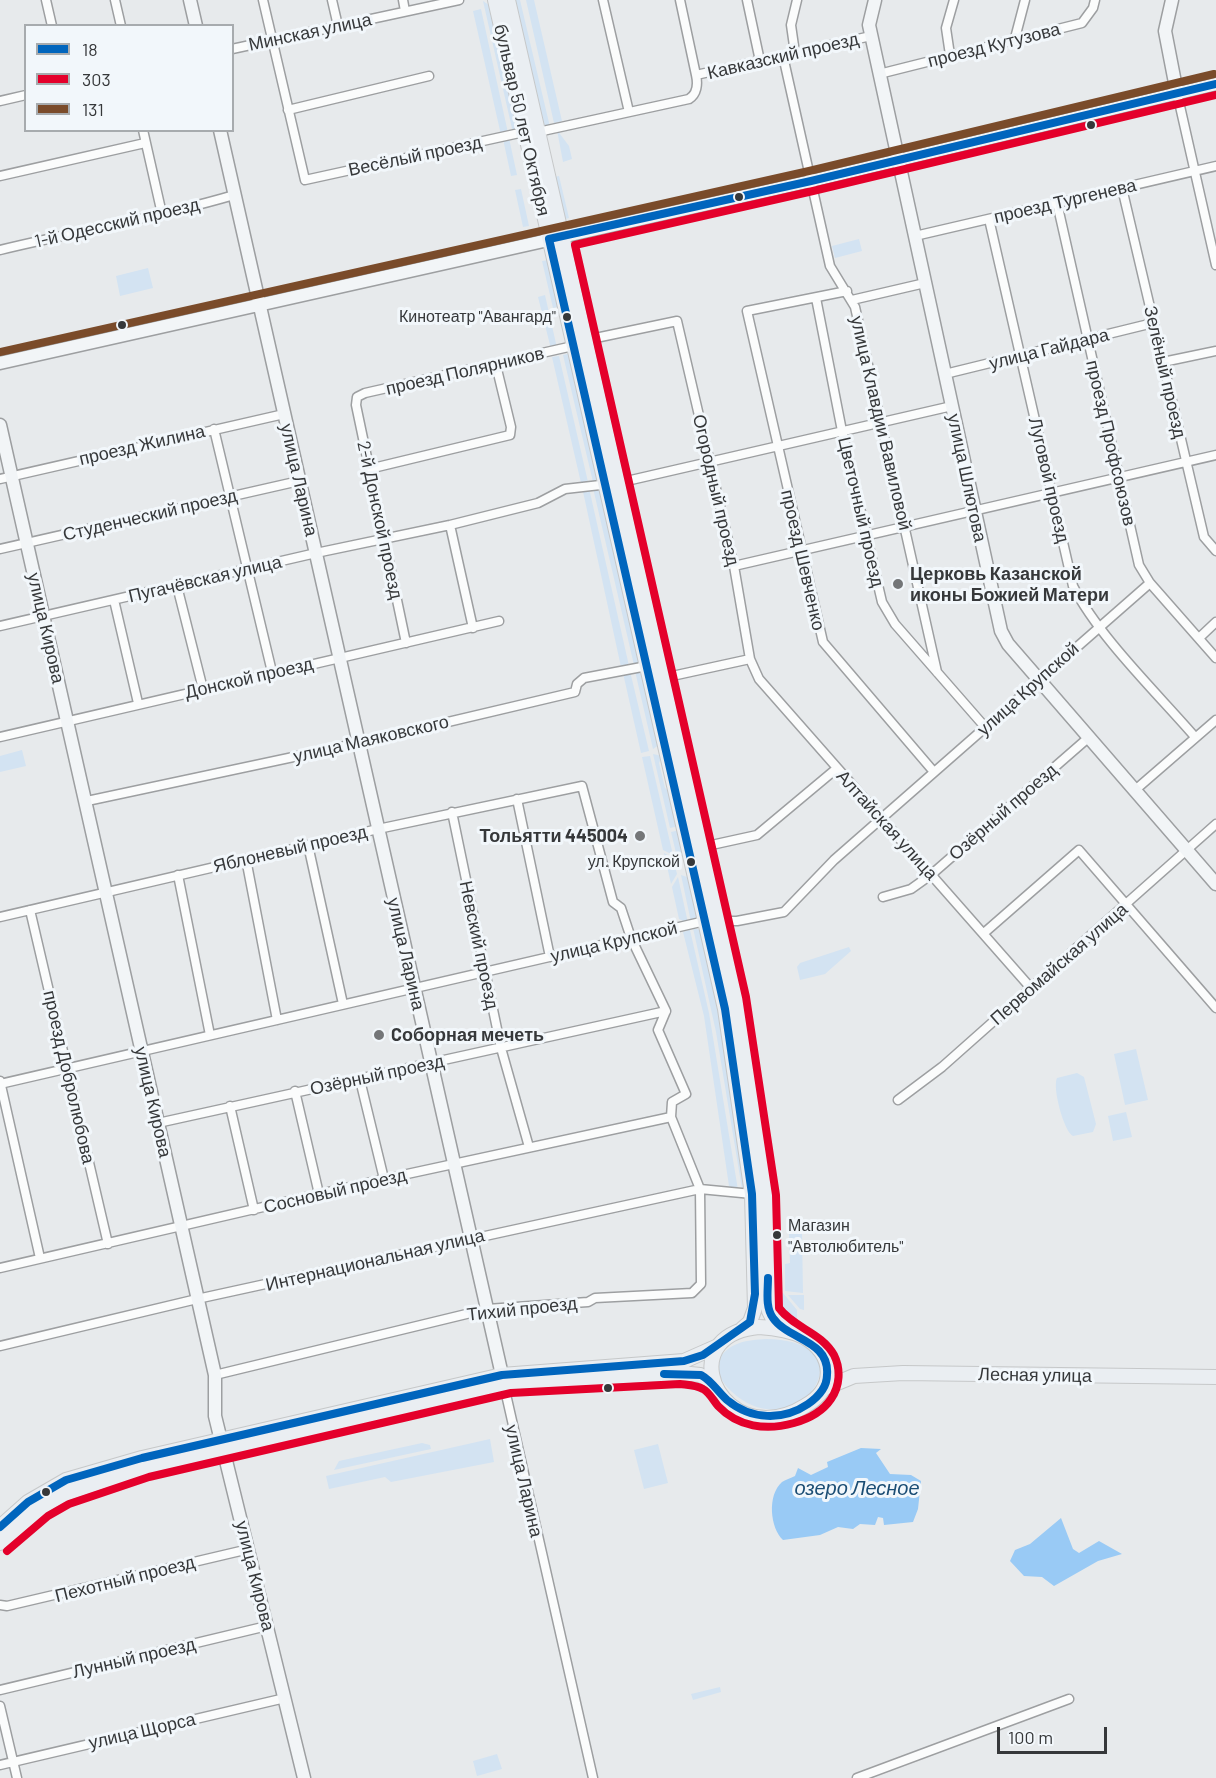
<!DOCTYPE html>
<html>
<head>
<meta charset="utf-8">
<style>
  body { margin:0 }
  #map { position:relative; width:1216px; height:1778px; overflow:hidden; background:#e7eaec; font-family:Barlow,sans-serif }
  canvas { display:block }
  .legend { position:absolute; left:24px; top:24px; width:210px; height:108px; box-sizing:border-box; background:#f2f7fb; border:2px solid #a7abae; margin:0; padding:8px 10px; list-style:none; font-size:18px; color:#36383a }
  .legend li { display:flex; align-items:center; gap:12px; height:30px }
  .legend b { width:30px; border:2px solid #a7abae }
  .scale { position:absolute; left:997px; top:1727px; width:110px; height:27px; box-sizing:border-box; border:3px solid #36383a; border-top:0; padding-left:8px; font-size:18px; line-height:21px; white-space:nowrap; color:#36383a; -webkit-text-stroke:4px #f2f7fb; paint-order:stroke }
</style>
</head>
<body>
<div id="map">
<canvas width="1216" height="1778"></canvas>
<ul class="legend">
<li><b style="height:8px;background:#0065bd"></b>18</li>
<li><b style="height:8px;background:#e4002b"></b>303</li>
<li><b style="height:8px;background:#7a4b2a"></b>131</li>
</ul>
<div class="scale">100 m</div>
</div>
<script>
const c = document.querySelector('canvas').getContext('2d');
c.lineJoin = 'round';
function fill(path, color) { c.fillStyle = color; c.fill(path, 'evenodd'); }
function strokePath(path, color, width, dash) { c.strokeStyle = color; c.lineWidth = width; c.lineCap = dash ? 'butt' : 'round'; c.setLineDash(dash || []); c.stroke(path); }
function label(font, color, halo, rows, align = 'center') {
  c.font = font + ' Barlow,sans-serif'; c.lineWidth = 6; c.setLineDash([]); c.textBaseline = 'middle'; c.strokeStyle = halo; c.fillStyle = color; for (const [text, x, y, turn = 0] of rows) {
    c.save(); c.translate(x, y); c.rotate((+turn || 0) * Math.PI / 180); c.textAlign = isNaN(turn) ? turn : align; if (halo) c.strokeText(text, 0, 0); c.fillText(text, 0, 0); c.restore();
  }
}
fill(new Path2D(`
  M512,0H520L550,127L542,126Z
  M526,0H534L562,121L554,123Z
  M483,1L492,7L518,130L513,133Z
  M481,9L508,133L501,135L473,11Z
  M557,130L569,146L572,159L563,162Z
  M509,138L517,175L511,176L503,139Z
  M559,176L569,218L562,220L554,177Z
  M521,189L529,226L523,227L515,190Z
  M656,205L647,213L589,226L587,221Z
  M859,239L862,251L835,258L832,246Z
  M579,253L598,335H591L570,256Z
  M550,260L558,297L557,307L553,308L542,261Z
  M148,268L153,288L120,296L116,276Z
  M545,295L557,348L551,349L538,297Z
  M571,353L597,479L593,482L563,355Z
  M559,356L588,482L581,483L552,357Z
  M609,388L630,476L623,475L605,404V389Z
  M632,483L674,673L666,670L625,486Z
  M582,487L589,488L629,666L621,667Z
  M593,488L601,491L642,664L634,665Z
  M630,671L649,751L641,753L623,673Z
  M635,671L645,676L659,745L653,749Z
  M676,680L685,716L680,717L673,704L670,684Z
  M22,750L26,766L0,772V756Z
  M653,754L662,756L659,763L665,788L671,792L679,826L670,828Z
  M650,756L673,855L663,850L642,757Z
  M695,762L708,819L699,821L690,778L691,763Z
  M710,825L731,917L721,913L701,827Z
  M680,830L682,855L677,857L671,832Z
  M664,853L673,858L677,874L671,884Z
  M681,875L687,877L699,915L697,919L691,922Z
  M678,877L688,923L679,919L672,887Z
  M732,924L747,989L738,990L726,928Z
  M693,928L701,930L717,993L746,1186L742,1189L716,1032Z
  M690,930L709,1013L738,1190L729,1186L704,1016L683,932Z
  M849,947L851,951L825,974L800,980L797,967L800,963Z
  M742,1002L751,1018L765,1097L762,1102H757Z
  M1136,1049L1148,1100L1125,1105L1114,1054Z
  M1077,1073L1084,1077L1096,1124L1093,1132L1073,1136C1064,1132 1052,1087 1057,1078Z
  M762,1107L766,1109L760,1110L763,1137L770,1136L773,1157L768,1158L772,1189H779L774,1193L771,1192L759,1109Z
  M1126,1112L1132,1137L1113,1141L1108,1116Z
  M780,1200V1221H774L772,1202Z
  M789,1234H802L803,1293L785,1291V1264L790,1263Z
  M783,1293L797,1310V1330L777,1317L772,1294Z
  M788,1295H804V1310L800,1309Z
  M766,1339C875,1340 796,1453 731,1391C722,1383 715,1371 719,1359C730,1342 747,1340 766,1339Z
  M490,1439L494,1462L391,1482L385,1477L329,1489L326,1476Z
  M422,1443L430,1445L431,1449L334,1470L339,1461Z
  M658,1444L668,1483L644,1489L634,1450Z
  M720,1687L721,1692L693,1700L691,1694Z
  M497,1754L502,1769L477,1776L473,1761Z`), '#d3e3f2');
fill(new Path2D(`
  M861,1448L881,1449L876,1453L890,1474L911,1475L921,1481L918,1509L913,1522L884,1525L883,1518L878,1517L875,1525L860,1524L853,1529L838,1527L820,1535L783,1540C770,1528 767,1495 782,1482C785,1480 791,1478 795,1476L798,1468L811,1475L828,1467L827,1462Z
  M1061,1518L1073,1549L1079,1553L1099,1541L1122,1554L1098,1561L1054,1586L1042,1577L1024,1576L1010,1561L1015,1550L1030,1544Z`), '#99caf5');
const street = new Path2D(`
  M46,0L52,26
  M115,0L121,26
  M263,0L305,180L524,132
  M332,0L338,26
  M403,0L405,11
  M603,0L629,112
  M680,0L696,75
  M747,0L760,61
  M1014,42L1025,0
  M232,49L459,0
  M795,53L791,25L797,0
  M950,55L946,28L954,0
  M783,56L830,266L855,307L937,672
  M879,74L1082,23L1093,8L1095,0
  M1177,93L1216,265
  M0,101L26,95
  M288,110L429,76
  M143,130L162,214
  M538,132L689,99C697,94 698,84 696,75L871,36
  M0,176L145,143
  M1122,188L1204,537L1216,551
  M1057,203L1139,565L1150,583L1216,658
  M989,219L1073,586C1098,636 1157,693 1195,737
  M915,236L1216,166
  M0,250C78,231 157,218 234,195
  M847,291L747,311L823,642L934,772
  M816,298L842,431L882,602L895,624L985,727
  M852,300L925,283
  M586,340L677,321L734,566L750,659L759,679L1030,987
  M1163,362L1216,351
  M945,374L1153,323
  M214,429L272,672
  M369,469L510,435L511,427L496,365
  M0,479L284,414
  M450,525L473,628
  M0,549L299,481
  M734,566L1216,455
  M177,586L203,689
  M114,600L138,703
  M0,626L316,553L450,525L538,503L565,489L618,483L952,406
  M1199,638L1216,622
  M406,643L356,405L357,397L365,393L573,346
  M663,678L750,659
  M0,737L499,621
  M1134,791L1216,720
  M517,799L550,957
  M87,801L359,743L575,692L577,684L584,678L647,666
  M452,812L501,1048L529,1147
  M716,844L757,835L836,769
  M308,845L343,1004
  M246,859L277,1020
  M178,875L210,1035
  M883,897L911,889L932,874L1088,738
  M30,910L108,1244
  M0,917L378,829L582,786L613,902L621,908L631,938L666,1011L658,1030L686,1094L672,1102L671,1117L700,1189L701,1284L692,1293L595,1298L588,1302L487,1309L215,1375
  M984,933L1079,850L1216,1008
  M360,1080L384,1179
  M0,1081L40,1258
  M0,1084L705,921H737L784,912L834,860L1150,583
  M295,1091L319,1194
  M898,1100L942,1067L1216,824
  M230,1106L254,1210
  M158,1123L666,1011
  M0,1268L384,1179L671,1117
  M0,1346L197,1299L700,1189L752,1194
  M503,1381L593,1778
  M0,1605L7,1606L249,1549
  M0,1690L267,1626
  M0,1706L17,1778
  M0,1765L285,1698
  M857,1778L1069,1699`);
const secondary = new Path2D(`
  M190,0L196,26
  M875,0L869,25L1001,631L1008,644L1216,884
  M1172,0L1165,31L1177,93
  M220,130L502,1375
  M0,363L811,181L1216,84
  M0,425L215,1375V1416L304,1778`);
const primary = new Path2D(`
  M495,0L725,1009L752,1194L755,1308L750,1322L742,1329
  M508,0L736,999L766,1197L769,1311L773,1319L790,1332
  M759,1327C774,1328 790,1330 804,1337C835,1355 836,1389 805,1406C794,1413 780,1418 766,1418C709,1418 682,1334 759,1327Z
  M825,1388L854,1376L903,1373L1216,1377
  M0,1527L28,1502L66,1480L142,1458L502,1375L684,1361L718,1346
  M0,1543L42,1507L65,1494L146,1467L510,1383L681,1373L700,1375L714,1383`);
strokePath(street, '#9d9fa1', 11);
strokePath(secondary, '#9d9fa1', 15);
strokePath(primary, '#c6c8c9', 16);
strokePath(street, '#fbfcfc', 8);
strokePath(secondary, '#f2f5f7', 12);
strokePath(primary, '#eaeef2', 14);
strokePath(new Path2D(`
  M664,1374L701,1375C712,1381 718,1392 727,1400C751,1420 783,1421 808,1404C818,1397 827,1388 827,1375C830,1340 788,1340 773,1318C765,1307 768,1291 768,1278
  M0,1527L28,1502L66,1480L142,1458L502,1375L684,1361L703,1355L750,1322L755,1294L752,1194L725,1009L549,239L811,181L1216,84`), '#0065bd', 8);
strokePath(new Path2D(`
  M7,1551L48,1516L69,1504L149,1477L511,1393L680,1384C688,1385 696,1385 703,1389C709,1392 713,1400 718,1406C738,1427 766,1431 794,1423C808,1419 823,1411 831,1399C840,1386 841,1369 834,1355C821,1332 794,1328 779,1308L776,1195L746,997L575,245L813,191L1216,95`), '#e4002b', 8);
strokePath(new Path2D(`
  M0,352L809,171L1214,74`), '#7a4b2a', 8);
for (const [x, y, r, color] of [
  [1091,125,5,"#36383a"],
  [739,197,5,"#36383a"],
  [567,317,5,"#36383a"],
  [122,325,5,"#36383a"],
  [898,584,6,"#747678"],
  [640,836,6,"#747678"],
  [691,862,5,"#36383a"],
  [379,1035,6,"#747678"],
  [777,1235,5,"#36383a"],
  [608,1388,5,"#36383a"],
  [46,1492,5,"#36383a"]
]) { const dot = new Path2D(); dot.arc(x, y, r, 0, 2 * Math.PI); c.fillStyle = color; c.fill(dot); strokePath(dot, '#f2f7fb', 2); }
label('16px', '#36383a', '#f2f7fb', [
  ["Кинотеатр \"Авангард\"",556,317],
  ["ул. Крупской",680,862],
  ["Магазин",788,1226,"left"],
  ["\"Автолюбитель\"",788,1247,"left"]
], 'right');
label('18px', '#36383a', '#f2f7fb', [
  ["Минская улица",310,32,-12],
  ["проезд Кутузова",994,45,-14],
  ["Кавказский проезд",783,56,-13],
  ["бульвар 50 лет Октября",522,120,77],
  ["Весёлый проезд",415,156,-12],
  ["проезд Тургенева",1065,201,-13],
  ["1-й Одесский проезд",117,223,-13],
  ["улица Гайдара",1049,349,-14],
  ["проезд Полярников",465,371,-13],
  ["Зелёный проезд",1165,372,77],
  ["улица Клавдии Вавиловой",881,423,77],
  ["проезд Профсоюзов",1111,443,77],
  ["проезд Жилина",142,445,-13],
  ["улица Шлютова",967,478,78],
  ["улица Ларина",299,480,77],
  ["Луговой проезд",1049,480,77],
  ["Огородный проезд",716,490,77],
  ["Цветочный проезд",861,512,77],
  ["Студенческий проезд",150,515,-13],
  ["2-й Донской проезд",380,520,78],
  ["проезд Шевченко",803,560,77],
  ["Пугачёвская улица",205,579,-13],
  ["улица Кирова",46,628,77],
  ["Донской проезд",249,678,-13],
  ["улица Крупской",1028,689,-42],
  ["улица Маяковского",371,739,-13],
  ["Озёрный проезд",1003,812,-41],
  ["Алтайская улица",887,825,48],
  ["Яблоневый проезд",290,849,-13],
  ["улица Крупской",614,942,-13],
  ["Невский проезд",479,945,78],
  ["улица Ларина",406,954,77],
  ["Первомайская улица",1059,964,-41],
  ["Озёрный проезд",377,1075,-12],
  ["проезд Добролюбова",69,1077,77],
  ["улица Кирова",153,1102,77],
  ["Сосновый проезд",335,1191,-13],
  ["Интернациональная улица",375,1260,-13],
  ["Тихий проезд",522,1309,-6],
  ["Лесная улица",1035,1375,1],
  ["улица Ларина",524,1481,77],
  ["улица Кирова",255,1576,76],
  ["Пехотный проезд",125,1579,-14],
  ["Лунный проезд",134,1658,-13],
  ["улица Щорса",142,1731,-13]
]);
label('bold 18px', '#36383a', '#f2f7fb', [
  ["Церковь Казанской",910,574],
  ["иконы Божией Матери",910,595],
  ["Тольятти 445004",628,836,"right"],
  ["Cоборная мечеть",391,1035]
], 'left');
label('italic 20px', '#1a4d74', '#f2f7fb', [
  ["озеро Лесное",857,1488]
]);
</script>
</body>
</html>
